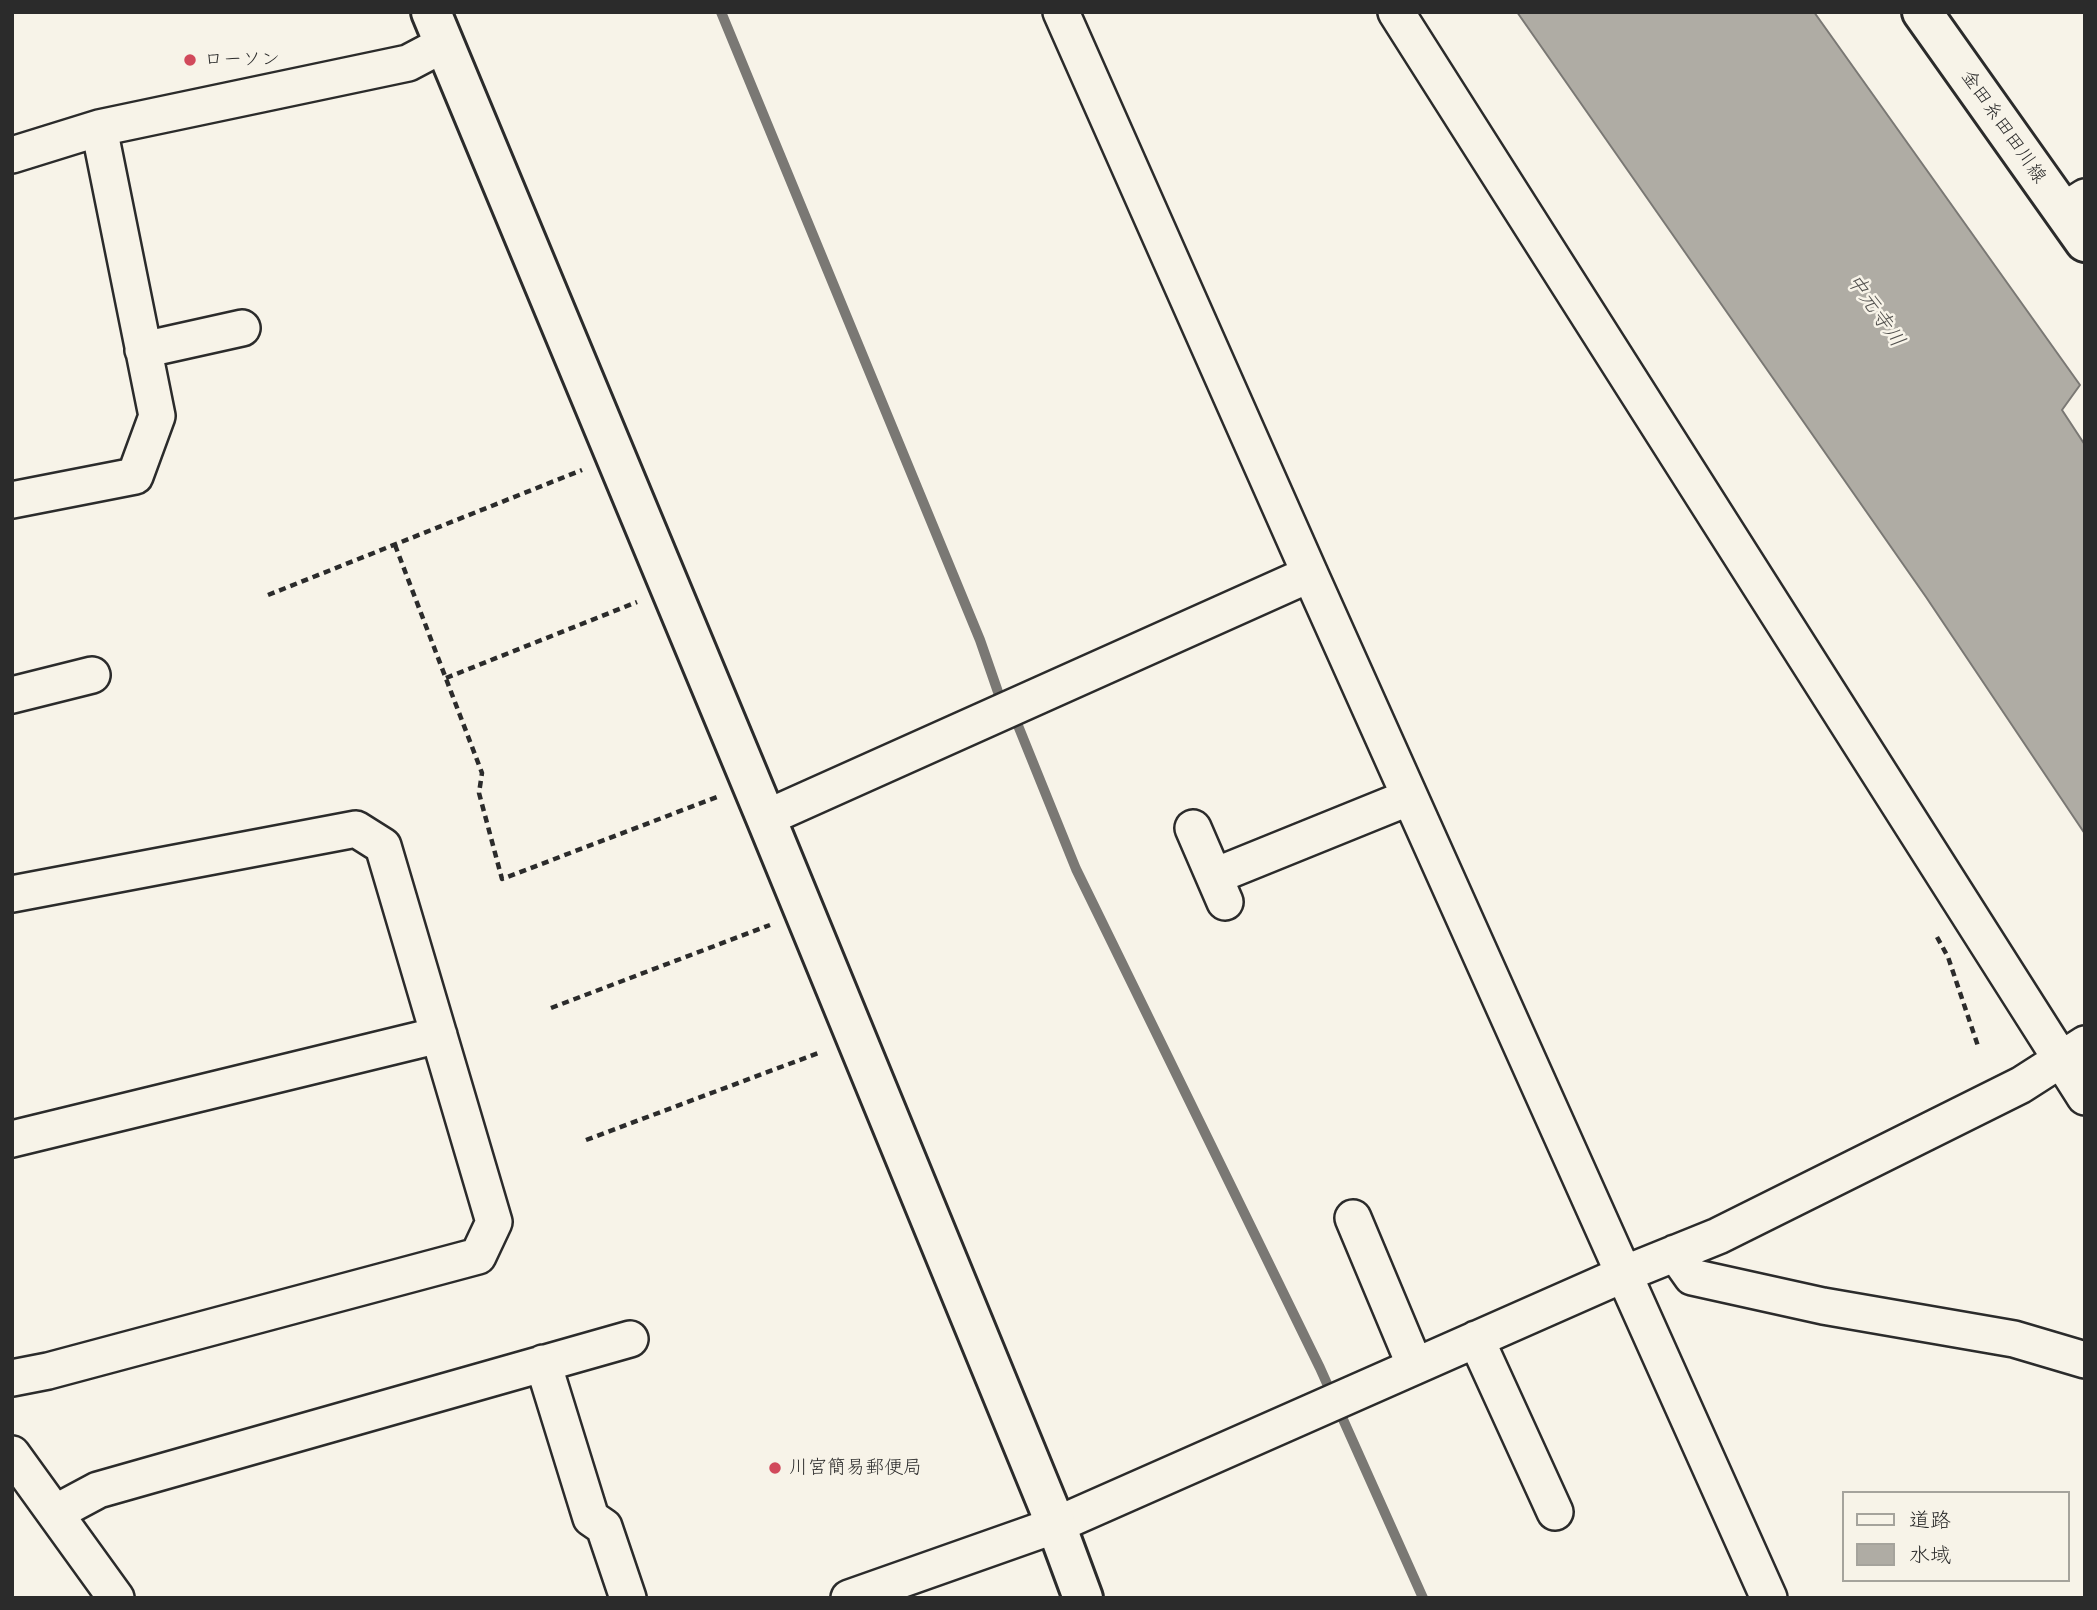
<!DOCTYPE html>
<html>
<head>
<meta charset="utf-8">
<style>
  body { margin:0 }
  #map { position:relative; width:2097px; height:1610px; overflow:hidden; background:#f7f3e8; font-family:Sriracha,"Klee One",sans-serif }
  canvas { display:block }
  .frame { position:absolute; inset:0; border:14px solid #2b2b2b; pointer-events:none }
  .legend { position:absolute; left:1842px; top:1491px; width:228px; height:91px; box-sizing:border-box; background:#f7f3e8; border:2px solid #a5a39c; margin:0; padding:9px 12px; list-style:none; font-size:21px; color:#2b2b2b }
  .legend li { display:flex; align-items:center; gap:14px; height:35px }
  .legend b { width:35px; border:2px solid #a5a39c }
</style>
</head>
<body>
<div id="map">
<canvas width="2097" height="1610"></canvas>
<div class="frame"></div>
<ul class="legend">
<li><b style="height:9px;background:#f7f3e8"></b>道路</li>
<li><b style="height:19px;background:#afaca4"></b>水域</li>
</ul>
</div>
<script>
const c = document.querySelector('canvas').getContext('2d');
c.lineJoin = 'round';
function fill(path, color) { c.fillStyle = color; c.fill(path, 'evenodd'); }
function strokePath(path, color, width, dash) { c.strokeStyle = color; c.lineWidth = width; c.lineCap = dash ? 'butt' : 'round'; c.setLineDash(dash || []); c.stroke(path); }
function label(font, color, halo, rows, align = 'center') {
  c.font = font + ' Sriracha,"Klee One",sans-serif'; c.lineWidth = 5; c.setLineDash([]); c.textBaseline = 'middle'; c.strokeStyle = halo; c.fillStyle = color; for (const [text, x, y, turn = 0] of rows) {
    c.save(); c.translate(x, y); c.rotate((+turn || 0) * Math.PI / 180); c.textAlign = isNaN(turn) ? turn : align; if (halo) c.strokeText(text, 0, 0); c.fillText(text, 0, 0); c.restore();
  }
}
const water = new Path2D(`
  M1517,12H1814L2080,385L2062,410L2085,445V834L1926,597Z`);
fill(water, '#afaca4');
strokePath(water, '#7a7874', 2);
strokePath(new Path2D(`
  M721,12L980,640L1007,718L1017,723L1076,869L1320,1368L1423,1598`), '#7a7874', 10);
const street = new Path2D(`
  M1061,12L1310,574L1769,1598
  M1396,12L2085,1097
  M12,155L99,128L408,63L444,44
  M2063,211L2085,197
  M143,350L242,328
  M12,500L135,476L157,416L99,128
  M12,695L92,675
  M766,818L1310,574
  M1193,828L1225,902
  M1215,876L1410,797
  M12,894L356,829L383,846L494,1222L478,1256L48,1371L12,1378
  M12,1139L439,1035
  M1353,1218L1415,1366
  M1675,1253L1692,1277L1823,1306L2014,1339L2085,1360
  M1476,1339L1555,1512
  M543,1363L591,1518L604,1527L628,1598
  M12,1454L116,1598
  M55,1513L98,1490L630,1339
  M849,1598L1056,1525L1624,1274L1718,1236L2021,1085L2085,1044`);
const secondary = new Path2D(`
  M431,12L766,818L1056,1525L1083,1598
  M1922,12L2085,242`);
strokePath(street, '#2b2b2b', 40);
strokePath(secondary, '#2b2b2b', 44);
strokePath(new Path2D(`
  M395,545L482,773L479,793L502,879L717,797
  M268,595L582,470
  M446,678L637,602
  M1937,937L1948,957L1979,1049
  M551,1008L770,925
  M586,1140L821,1052`), '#2b2b2b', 4.5, [7, 5]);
strokePath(street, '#f7f3e8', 35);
strokePath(secondary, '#f7f3e8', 38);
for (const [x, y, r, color] of [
  [190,60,7,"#d1495b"],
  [775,1468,7,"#d1495b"]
]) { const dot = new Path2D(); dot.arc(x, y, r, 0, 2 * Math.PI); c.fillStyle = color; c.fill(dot); strokePath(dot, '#f7f3e8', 2.5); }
label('19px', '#2b2b2b', '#f7f3e8', [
  ["ローソン",204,60],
  ["川宮簡易郵便局",789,1468]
], 'left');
label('19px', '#2b2b2b', '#f7f3e8', [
  ["金田糸田田川線",2003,127,55]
]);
label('italic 21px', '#53524f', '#f7f3e8', [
  ["中元寺川",1875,311,55]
]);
</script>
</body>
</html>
